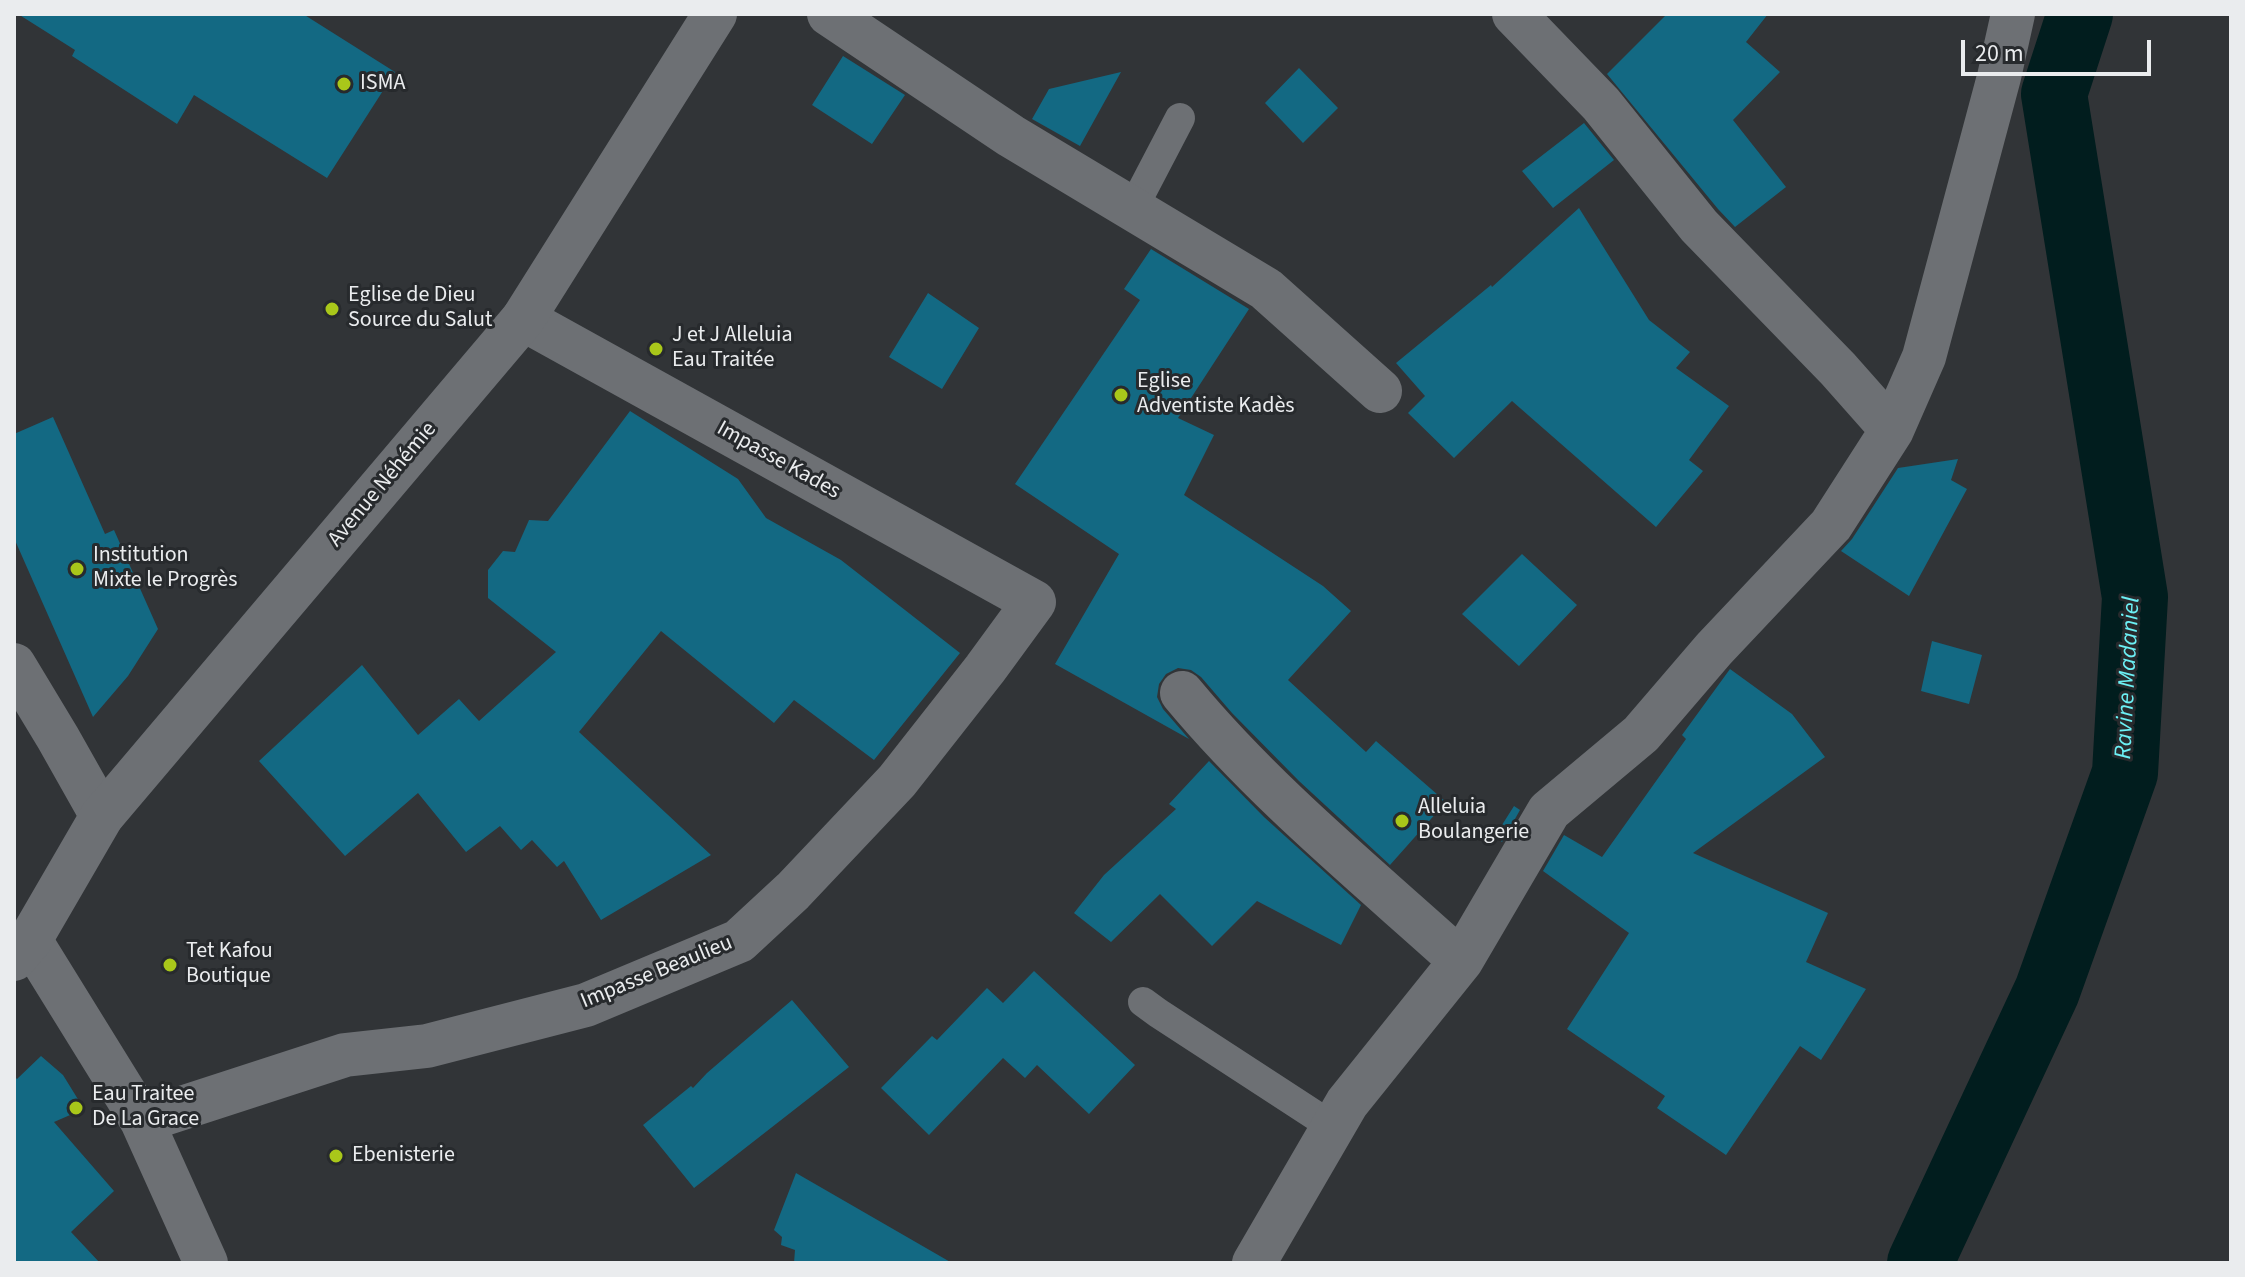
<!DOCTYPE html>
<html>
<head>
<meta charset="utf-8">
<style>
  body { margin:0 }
  #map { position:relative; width:2245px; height:1277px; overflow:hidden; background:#313437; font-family:"Source Sans 3",sans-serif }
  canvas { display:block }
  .frame { position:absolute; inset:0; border:16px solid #eaecee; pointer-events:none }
  .scale { position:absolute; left:1961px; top:40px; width:190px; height:36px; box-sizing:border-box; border:4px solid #eaecee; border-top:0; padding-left:10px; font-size:24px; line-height:28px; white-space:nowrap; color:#eaecee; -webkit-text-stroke:6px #272a2d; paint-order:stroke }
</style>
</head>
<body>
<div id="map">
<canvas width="2245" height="1277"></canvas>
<div class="frame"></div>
<div class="scale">20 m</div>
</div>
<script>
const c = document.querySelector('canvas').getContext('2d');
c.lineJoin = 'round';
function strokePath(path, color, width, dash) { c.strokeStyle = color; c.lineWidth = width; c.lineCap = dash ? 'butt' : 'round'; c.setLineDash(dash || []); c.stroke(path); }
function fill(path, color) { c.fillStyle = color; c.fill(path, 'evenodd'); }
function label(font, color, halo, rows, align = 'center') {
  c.font = font + ' "Source Sans 3",sans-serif'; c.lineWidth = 6; c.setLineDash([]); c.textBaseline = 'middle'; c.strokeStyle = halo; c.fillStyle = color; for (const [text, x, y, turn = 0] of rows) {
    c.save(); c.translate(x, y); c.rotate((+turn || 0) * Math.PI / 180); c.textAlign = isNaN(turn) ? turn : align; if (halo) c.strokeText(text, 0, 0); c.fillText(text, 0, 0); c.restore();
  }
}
strokePath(new Path2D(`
  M1920,1263L2047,991L2125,773L2135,597L2054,94L2080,14`), '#011d1e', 66);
fill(new Path2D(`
  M18,14H303L395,72L327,178L194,95L177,124L72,56L75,50Z
  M1667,14H1768L1746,42L1780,72L1733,120L1786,187L1735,227L1718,209L1607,74Z
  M843,56L905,95L872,144L812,105Z
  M1299,68L1338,108L1303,143L1265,103Z
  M1121,72L1080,146L1032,119L1049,89Z
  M1584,123L1614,160L1553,208L1522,171Z
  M1579,208L1649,320L1690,352L1676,368L1729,406L1689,460L1703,471L1656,527L1512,401L1454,458L1408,413L1425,396L1396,363L1491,285L1492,287Z
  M1151,249L1249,309L1178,418L1214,435L1184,495L1323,586L1351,611L1288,680L1366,752L1376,741L1446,802L1390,865L1299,781L1232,713L1201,677L1191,670L1178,668L1166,674L1159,684L1157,697L1163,709L1189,739L1055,664L1119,554L1015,484L1140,300L1124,289Z
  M928,293L979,328L942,389L889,357Z
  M630,411L738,479L766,518L841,560L960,653L874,760L794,700L774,723L661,631L579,732L711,855L601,920L564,861L557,867L532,840L521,850L500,826L466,852L418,793L345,856L259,761L362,665L418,735L459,699L479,721L556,652L488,598V570L503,551L515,552L529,520L548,521Z
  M53,417L105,534L114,530L158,629L128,676L93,717L14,538V434Z
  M1958,459L1951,480L1967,489L1909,596L1841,551L1852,539L1898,468Z
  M1522,554L1577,605L1519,666L1462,614Z
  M1932,641L1982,655L1969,704L1921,691Z
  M1730,669L1792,714L1825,757L1693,853L1828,913L1806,962L1866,989L1821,1060L1800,1046L1726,1155L1657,1108L1665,1096L1567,1029L1629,933L1543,871L1564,835L1602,857L1686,739L1682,735Z
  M1209,761L1264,817L1361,905L1341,945L1257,901L1212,946L1160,894L1111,942L1074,913L1104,875L1176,809L1169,804Z
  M1514,806L1520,810L1502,842L1495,836Z
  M1034,971L1135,1065L1089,1114L1037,1065L1025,1078L1003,1058L929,1135L881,1088L932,1036L937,1040L987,988L1003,1003Z
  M792,1000L849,1067L694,1188L643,1125L691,1086L693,1088L707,1073Z
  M41,1056L63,1075L84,1109L54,1122L114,1191L71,1232L100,1263H14V1076L17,1079Z
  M796,1173L952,1263H794L795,1250L781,1245L782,1237L774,1230Z`), '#136983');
strokePath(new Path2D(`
  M1133,208L1180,118
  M1143,1002L1158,1013L1333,1127`), '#6d7074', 30);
strokePath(new Path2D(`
  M829,14L1011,136L1266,289L1380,391
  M1514,14L1601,104L1699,226L1838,369L1892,430
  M14,665L58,738L102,816
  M1182,693C1264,792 1366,875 1461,961
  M30,940L142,1121L206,1263
  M142,1121L345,1055L427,1046L586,1005L739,941L793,891L897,781L985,669L1034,602L523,319
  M1254,1263L1347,1103L1461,961L1549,811L1641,734L1714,649L1831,525L1892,430L1924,357L1999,77L2013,14`), '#6d7074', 44);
strokePath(new Path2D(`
  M14,959L30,940L102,816L523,319L715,14`), '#6d7074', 44);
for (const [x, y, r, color] of [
  [344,84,8,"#a9c71a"],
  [332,309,8,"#a9c71a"],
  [656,349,8,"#a9c71a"],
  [1121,395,8,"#a9c71a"],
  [77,569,8,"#a9c71a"],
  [1402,821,8,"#a9c71a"],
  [170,965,8,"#a9c71a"],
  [76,1108,8,"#a9c71a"],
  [336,1156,8,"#a9c71a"]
]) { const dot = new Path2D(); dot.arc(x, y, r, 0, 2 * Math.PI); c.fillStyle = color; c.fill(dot); strokePath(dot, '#272a2d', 3); }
label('22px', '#eaecee', '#272a2d', [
  ["ISMA",360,84],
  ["Eglise de Dieu",348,296],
  ["Source du Salut",348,321],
  ["J et J Alleluia",672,336],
  ["Eau Traitée",672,361],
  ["Eglise",1137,382],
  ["Adventiste Kadès",1137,407],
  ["Institution",93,556],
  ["Mixte le Progrès",93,581],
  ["Alleluia",1418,808],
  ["Boulangerie",1418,833],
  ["Tet Kafou",186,952],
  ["Boutique",186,977],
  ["Eau Traitee",92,1095],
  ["De La Grace",92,1120],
  ["Ebenisterie",352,1156]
], 'left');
label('22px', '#eaecee', '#272a2d', [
  ["Impasse Kades",778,461,29],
  ["Avenue Néhémie",383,485,-50],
  ["Impasse Beaulieu",657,973,-22]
]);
label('italic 24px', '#6cf0f5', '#272a2d', [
  ["Ravine Madaniel",2129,678,-87]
]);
</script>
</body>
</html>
